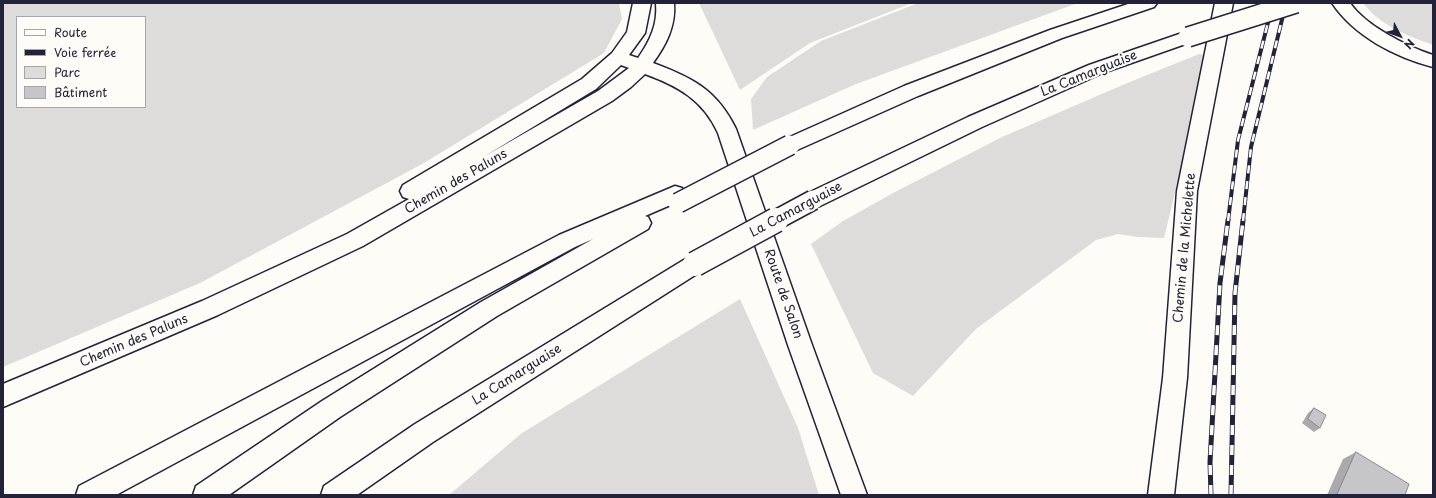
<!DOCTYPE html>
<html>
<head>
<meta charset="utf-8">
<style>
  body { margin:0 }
  #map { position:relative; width:1436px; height:498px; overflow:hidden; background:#fdfcf7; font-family:"Playpen Sans",sans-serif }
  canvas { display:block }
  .frame { position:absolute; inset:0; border:4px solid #22223b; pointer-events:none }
  .legend { position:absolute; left:16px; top:16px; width:130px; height:92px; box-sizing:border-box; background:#fdfcf7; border:1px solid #a5a5ac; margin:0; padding:5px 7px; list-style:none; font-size:12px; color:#22223b }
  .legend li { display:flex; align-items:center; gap:8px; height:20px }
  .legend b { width:20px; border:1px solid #a5a5ac }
  .north { position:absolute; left:1380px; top:16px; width:40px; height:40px; -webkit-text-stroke:3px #fdfcf7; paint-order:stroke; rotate:131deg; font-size:11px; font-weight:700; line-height:16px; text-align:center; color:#22223b }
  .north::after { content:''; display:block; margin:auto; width:14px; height:18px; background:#22223b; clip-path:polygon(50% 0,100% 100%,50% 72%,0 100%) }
</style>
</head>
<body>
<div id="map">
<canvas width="1436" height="498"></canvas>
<div class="frame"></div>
<ul class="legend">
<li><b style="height:5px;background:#fdfcf7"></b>Route</li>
<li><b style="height:5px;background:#22223b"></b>Voie ferrée</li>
<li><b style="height:11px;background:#dddcdb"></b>Parc</li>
<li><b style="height:11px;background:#c6c6c8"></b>Bâtiment</li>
</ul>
<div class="north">N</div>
</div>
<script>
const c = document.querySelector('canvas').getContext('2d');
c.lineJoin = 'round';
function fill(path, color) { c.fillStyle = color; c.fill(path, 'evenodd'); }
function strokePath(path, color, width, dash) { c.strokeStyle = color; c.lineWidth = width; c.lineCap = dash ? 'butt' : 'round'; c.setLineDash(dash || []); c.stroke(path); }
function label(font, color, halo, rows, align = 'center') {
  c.font = font + ' "Playpen Sans",sans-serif'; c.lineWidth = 4; c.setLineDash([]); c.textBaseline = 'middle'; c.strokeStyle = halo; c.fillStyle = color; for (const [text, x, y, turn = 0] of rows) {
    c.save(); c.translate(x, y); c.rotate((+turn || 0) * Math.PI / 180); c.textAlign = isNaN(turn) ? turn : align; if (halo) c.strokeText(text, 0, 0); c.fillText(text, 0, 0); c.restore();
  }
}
fill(new Path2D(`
  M3,3H619L622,19L604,53L424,163L200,283L3,367ZM17,17H145V107H17Z
  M699,3H912L810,43L740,90Z
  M918,3H1078L856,84L753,130L751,99L767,77L821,41Z
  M1363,3H1433V45C1408,36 1379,25 1363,3Z
  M1199,54L1208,55L1164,238L1138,237L1118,234L1096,240L976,329L913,396L873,373L811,244L843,221L895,192L1002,137L1125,84Z
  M740,299L798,428L819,495H449L522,433Z`), '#dddcdb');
const minor = new Path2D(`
  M633,3H651L645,33L629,55L638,58C650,41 658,24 656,3H674C676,26 666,45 653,63C693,78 717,90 736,129L812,345L867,495H841L788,345L718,133C703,100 678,86 645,74L631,87L612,101L363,246L218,315L3,407V384L202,301L347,234L409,199L403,197L400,191L403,185L582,79L612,53L627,32ZM621,65L629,68L598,91L485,156L596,89Z
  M1215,3H1233L1197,191L1187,378L1174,495H1148L1163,378L1177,191Z
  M1332,3H1350C1366,26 1406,46 1433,55V67C1395,57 1354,36 1332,3Z`);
const highway = new Path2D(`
  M1131,3H1157L1154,7L1062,38L918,96L797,150L790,152L783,150L780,145L783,140L904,86L1050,30Z
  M1188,31L1194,33L1197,37L1194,41L1103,73L982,127L820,206L813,208L806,206L802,200L806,194L968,117L1089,65Z
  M675,186L682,188L685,194L682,200L645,216L648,217L651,223L648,229L497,316L340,417L229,495H193L196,486L322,401L481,302L593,239L575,247L116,495H76L79,486L559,235Z
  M695,255L703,258L706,264L703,270L433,442L357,495H321L324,486L415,424L687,258Z`);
strokePath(minor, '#22223b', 3);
strokePath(highway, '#22223b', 3);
fill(minor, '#fdfcf7');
fill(highway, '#fdfcf7');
const railFar1 = new Path2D(`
  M1228,221L1238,140L1273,3
  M1243,221L1251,147L1286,3`);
const rail = new Path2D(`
  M1211,495L1210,462L1220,283L1228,220
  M1231,495L1235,293L1243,220`);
strokePath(railFar1, '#22223b', 4);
strokePath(rail, '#22223b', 5);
strokePath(railFar1, '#fdfcf7', 2.5, [8]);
strokePath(rail, '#fdfcf7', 3.5, [10]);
const highwayBridgeFar1 = new Path2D(`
  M1188,37L1296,3
  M678,203L790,145
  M774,221L813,200`);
const highwayBridge = new Path2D(`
  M695,264L776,220`);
strokePath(highwayBridgeFar1, '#22223b', 22, []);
strokePath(highwayBridge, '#22223b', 27, []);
strokePath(highwayBridgeFar1, '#fdfcf7', 19);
strokePath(highwayBridge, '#fdfcf7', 24);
fill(new Path2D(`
  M1314,408L1320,428L1314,432L1302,423L1308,413Z
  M1356,452L1405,495H1327L1343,459Z`), '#aaaaac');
const building = new Path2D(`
  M1314,408L1326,415L1320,428L1308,419Z
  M1356,452L1409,484L1405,495H1337Z`);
fill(building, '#c6c6c8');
strokePath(building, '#8b8b8c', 1);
label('13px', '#22223b', '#fdfcf7', [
  ["La Camarguaise",1089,74,-22],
  ["Chemin des Paluns",456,182,-30],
  ["La Camarguaise",796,210,-28],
  ["Chemin de la Michelette",1185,248,-85],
  ["Route de Salon",783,294,71],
  ["Chemin des Paluns",134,341,-23],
  ["La Camarguaise",517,375,-32]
]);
</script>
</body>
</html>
